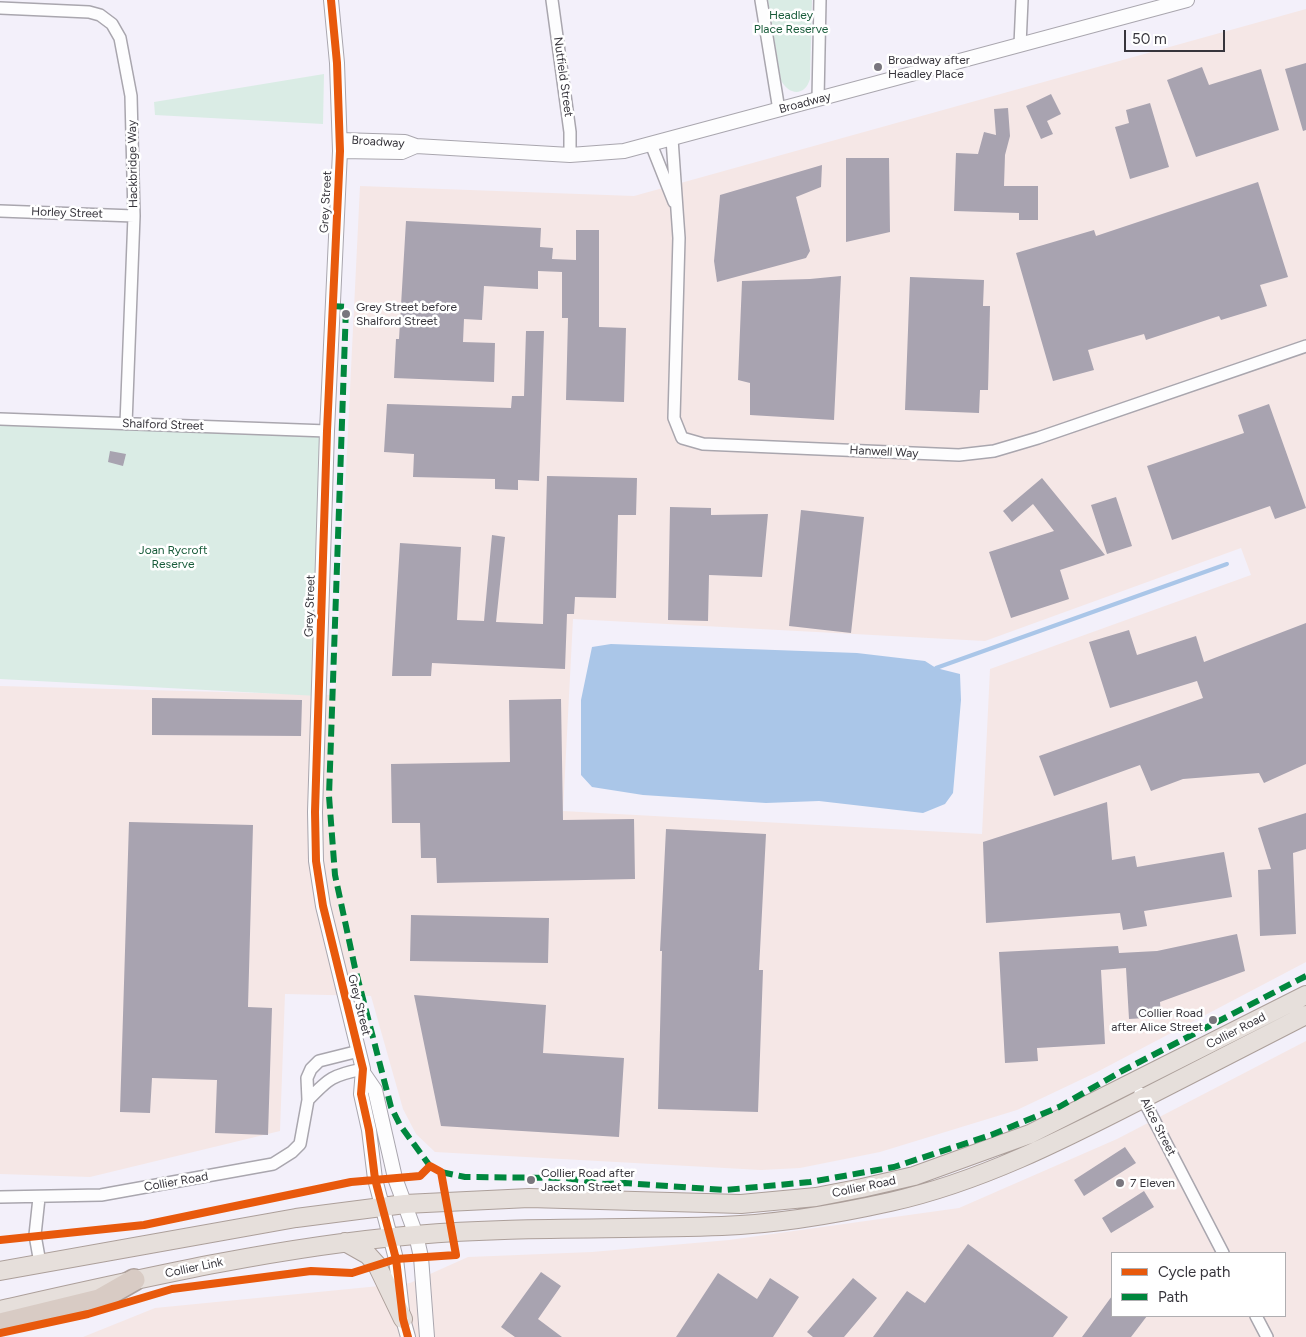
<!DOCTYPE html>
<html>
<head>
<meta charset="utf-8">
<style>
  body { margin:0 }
  #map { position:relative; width:1306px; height:1337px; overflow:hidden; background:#f3f0fa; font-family:Figtree,sans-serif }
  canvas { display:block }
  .legend { position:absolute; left:1111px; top:1252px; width:175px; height:65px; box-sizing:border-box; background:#fff; border:1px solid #afaeb1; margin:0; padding:6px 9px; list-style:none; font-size:15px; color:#37353c }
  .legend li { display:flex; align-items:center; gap:10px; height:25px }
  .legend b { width:25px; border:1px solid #afaeb1 }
  .scale { position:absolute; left:1124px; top:30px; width:101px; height:22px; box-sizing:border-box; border:2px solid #37353c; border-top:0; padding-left:6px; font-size:15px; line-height:18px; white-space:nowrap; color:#37353c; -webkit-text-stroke:4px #fff; paint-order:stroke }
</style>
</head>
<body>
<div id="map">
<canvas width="1306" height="1337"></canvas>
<ul class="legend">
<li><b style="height:6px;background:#e8590c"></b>Cycle path</li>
<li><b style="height:6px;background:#00873e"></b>Path</li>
</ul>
<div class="scale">50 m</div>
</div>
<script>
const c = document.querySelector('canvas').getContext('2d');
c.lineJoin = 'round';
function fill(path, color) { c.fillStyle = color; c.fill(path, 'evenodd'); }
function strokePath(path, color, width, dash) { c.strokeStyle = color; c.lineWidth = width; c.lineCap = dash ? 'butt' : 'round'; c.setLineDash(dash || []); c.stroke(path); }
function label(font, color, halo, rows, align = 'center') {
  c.font = font + ' Figtree,sans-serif'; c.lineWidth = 5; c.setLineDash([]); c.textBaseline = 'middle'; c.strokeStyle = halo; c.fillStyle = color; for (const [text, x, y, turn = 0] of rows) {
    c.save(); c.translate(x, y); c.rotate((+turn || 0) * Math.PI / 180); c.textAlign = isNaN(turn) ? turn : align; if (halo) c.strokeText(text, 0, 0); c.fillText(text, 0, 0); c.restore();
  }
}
fill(new Path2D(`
  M1306,9V962L1097,1072L1017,1110L880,1152L800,1168L761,1170L435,1152L416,1134L403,1109L371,996L285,994L280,1131L90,1177L0,1174V686L335,695L360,186L634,196ZM1241,548L1251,575L990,669L982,834L563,811L573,619L985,641Z
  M1306,1041V1337H83L155,1308L410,1283L468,1257L592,1252L729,1240L959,1208L1117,1139ZM1112,1253H1285V1316H1112Z`), '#f5e7e6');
fill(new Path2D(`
  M768,0H812L810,79C805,97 788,95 781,80Z
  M324,74L323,124L155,115L154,102Z
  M0,419L327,431L318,696L0,679Z`), '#daece5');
fill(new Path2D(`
  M611,644L857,653L925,661L936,668L960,674L961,700L953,793L945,804L923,813L819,801L766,803L643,795L592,787L581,775V700L592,647Z`), '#aac6e8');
strokePath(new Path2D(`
  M936,668L1227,564`), '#aac6e8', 4);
fill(new Path2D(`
  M1306,63V130L1303,131L1285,69Z
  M1202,67L1209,85L1261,69L1279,130L1196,157L1167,80Z
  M1051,94L1061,114L1047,121L1053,134L1041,139L1026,106Z
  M1150,103L1169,167L1130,179L1115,127L1129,123L1126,110Z
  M1008,108L1010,136L1005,155L1004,186H1038V220H1019V213L954,211L956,153L978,154L984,132L996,135L994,109Z
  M846,158H889L890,232L846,242Z
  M822,165L821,187L796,197L810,251L806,258L717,282L714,261L720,195Z
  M1258,182L1288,277L1260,285L1267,306L1221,320L1219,316L1146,340L1144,334L1088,350L1094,370L1053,381L1016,253L1094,230L1096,236Z
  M406,221L541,228L540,247L553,248L552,259L576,260V230H599V327L626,328L624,402L566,400L568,318H562V272L538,271V289L484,286L482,320L464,319L463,342L495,343L494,382L394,378L396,339H399Z
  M841,276L834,420L750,415V383L738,380L742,281L810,279Z
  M910,277L984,280L983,306H990L988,390H980L979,413L905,410Z
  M526,331H544L539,481L518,480V490L495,489V479L413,477L414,454L384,452L387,404L511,408L512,396H524Z
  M1269,404L1306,508L1275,519L1270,506L1172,540L1147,466L1244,433L1238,415Z
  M110,451L126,454L123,466L108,462Z
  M547,476L637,478L636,515H618L616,598L575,597L574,614H567L565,669L432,663L431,676H392L400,543L461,547L457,620L484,621L492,535L505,537L496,622L543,624Z
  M1042,478L1105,555L1060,570L1069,599L1011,618L989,552L1054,531L1033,504L1012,522L1003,511Z
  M1116,497L1132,546L1107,554L1091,505Z
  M670,507L711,508V515L768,514L762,577L709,575L708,621L668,620Z
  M801,510L864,517L851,633L789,626Z
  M1306,623V764L1264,783L1259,773L1183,779L1151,791L1140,765L1054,796L1039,756L1203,698L1197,681L1110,708L1089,642L1129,630L1137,655L1196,636L1204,662Z
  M152,698L302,700L301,736L152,735Z
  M561,699L563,820L634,819L635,879L437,883L436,858H421L420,823H392L391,764L510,762L509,700Z
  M1107,802L1112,860L1135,856L1137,867L1224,852L1232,897L1144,911L1147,926L1123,930L1120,913L986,923L983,842Z
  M1306,813V849L1293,853L1296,934L1260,936L1258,870L1271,869L1258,828Z
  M129,822L253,825L248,1007L272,1008L268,1135L215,1133L217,1080L152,1078L150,1113L120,1112Z
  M666,829L766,834L759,970H763L758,1112L658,1109L662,951H660Z
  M411,915L549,918L548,963L410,961Z
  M1237,934L1245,971L1160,1002L1161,1017L1129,1019L1126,968L1101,970L1105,1044L1037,1048L1038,1061L1005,1063L999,952L1118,946L1119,953L1157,951Z
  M414,995L546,1005L543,1053L624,1058L619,1137L441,1126Z
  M1125,1147L1136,1163L1084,1196L1074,1180Z
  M1144,1191L1154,1207L1111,1233L1102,1218Z
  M968,1244L1068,1317L1053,1337H873L907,1291L925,1303Z
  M541,1272L561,1286L538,1319L562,1337H515L501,1327Z
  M718,1273L757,1299L770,1278L799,1297L773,1337H676Z
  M853,1278L877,1298L844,1337H813L807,1332Z
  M1112,1296V1316H1147L1131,1337H1082Z`), '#a8a3b0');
const minor = new Path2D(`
  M552,0L570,132V155
  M761,0L779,110
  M0,8L89,12L100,15L112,24L120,38L131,96L134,216L126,424
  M1020,45L1022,0
  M818,99L820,0
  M672,139L679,238L674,418L682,438L703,444L959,455L994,451L1038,438L1306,346
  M651,144L674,202
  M0,211L134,216
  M0,419L327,431
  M1140,1093L1223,1253
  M308,1100C329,1078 333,1075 363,1069
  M0,1197L101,1195L273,1164L292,1152L300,1144L308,1100L307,1078L311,1069L319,1061L359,1051
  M39,1198L35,1235L40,1263
  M1256,1316L1267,1337`);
const tertiary = new Path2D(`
  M331,0L337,63L340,151L327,431L315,812L316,861L323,906L363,1069L361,1094L369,1130L375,1179L396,1259L403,1319L408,1337
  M340,140L405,142L416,146L570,155L624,151L1187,0
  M340,151L402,152L416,146
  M364,1074L375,1090L395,1178L416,1235L421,1257L427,1337`);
const primary = new Path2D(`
  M345,1242L368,1255L377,1265L403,1319
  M0,1271L296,1218L405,1204L529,1198L741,1204L816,1197L862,1188L914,1176L1030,1134L1306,995
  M0,1310C138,1279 275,1247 415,1235C518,1226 620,1230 722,1226C778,1224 836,1214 890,1202C980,1182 1062,1140 1142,1099C1197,1071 1251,1043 1306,1015`);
const motorway = new Path2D(`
  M0,1324L99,1300L134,1280`);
strokePath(minor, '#a9a6ae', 14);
strokePath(tertiary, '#a9a6ae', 16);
strokePath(primary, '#ac9f9a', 20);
strokePath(motorway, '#ac9f9a', 24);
strokePath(minor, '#fdfdfe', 11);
strokePath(tertiary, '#fdfdfe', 14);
strokePath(primary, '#e6dfdb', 18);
strokePath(motorway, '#d8cbc4', 21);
strokePath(new Path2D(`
  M332,306L346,307L329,796L335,875L355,968L391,1107L400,1125L430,1166
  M441,1172L465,1177L566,1178L604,1184L625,1183L725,1190L810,1182L894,1167L991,1135L1059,1107L1122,1071L1306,976`), '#00873e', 6, [12, 6]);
strokePath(new Path2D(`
  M331,0L337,63L340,151L327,431L315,812L316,861L323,906L363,1069L361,1094L369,1130L375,1179L396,1259L403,1319L408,1337
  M0,1240L144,1225L351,1182L420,1176L430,1166L441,1172L456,1255L396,1259L352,1273L311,1271L172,1289L88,1314L0,1333`), '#e8590c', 8);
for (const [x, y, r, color] of [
  [878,67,5,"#79767e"],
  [346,314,5,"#79767e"],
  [1213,1020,5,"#79767e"],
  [531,1180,5,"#79767e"],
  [1120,1183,5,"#79767e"]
]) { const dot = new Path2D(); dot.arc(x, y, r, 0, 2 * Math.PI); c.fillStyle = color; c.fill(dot); strokePath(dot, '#fff', 2); }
label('12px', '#185b3a', '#fff', [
  ["Headley",791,15],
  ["Place Reserve",791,29],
  ["Joan Rycroft",173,550],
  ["Reserve",173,564]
]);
label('12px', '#37353c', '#fff', [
  ["Broadway after",888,60],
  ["Headley Place",888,74],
  ["Grey Street before",356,307],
  ["Shalford Street",356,321],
  ["Collier Road",1203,1013,"right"],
  ["after Alice Street",1203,1027,"right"],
  ["Collier Road after",541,1173],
  ["Jackson Street",541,1187],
  ["7 Eleven",1130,1183]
], 'left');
label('12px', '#37353c', '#fff', [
  ["Nutfield Street",563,77,82],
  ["Broadway",805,103,-15],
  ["Broadway",378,142,4],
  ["Hackbridge Way",133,164,-91],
  ["Grey Street",326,202,-87],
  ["Horley Street",67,213,2],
  ["Shalford Street",163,425,2],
  ["Hanwell Way",884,452,3],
  ["Grey Street",310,606,-88],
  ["Grey Street",359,1005,76],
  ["Collier Road",1236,1031,-27],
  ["Alice Street",1158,1127,63],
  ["Collier Road",176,1182,-10],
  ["Collier Road",864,1187,-12],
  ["Collier Link",194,1268,-12]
]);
</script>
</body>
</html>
